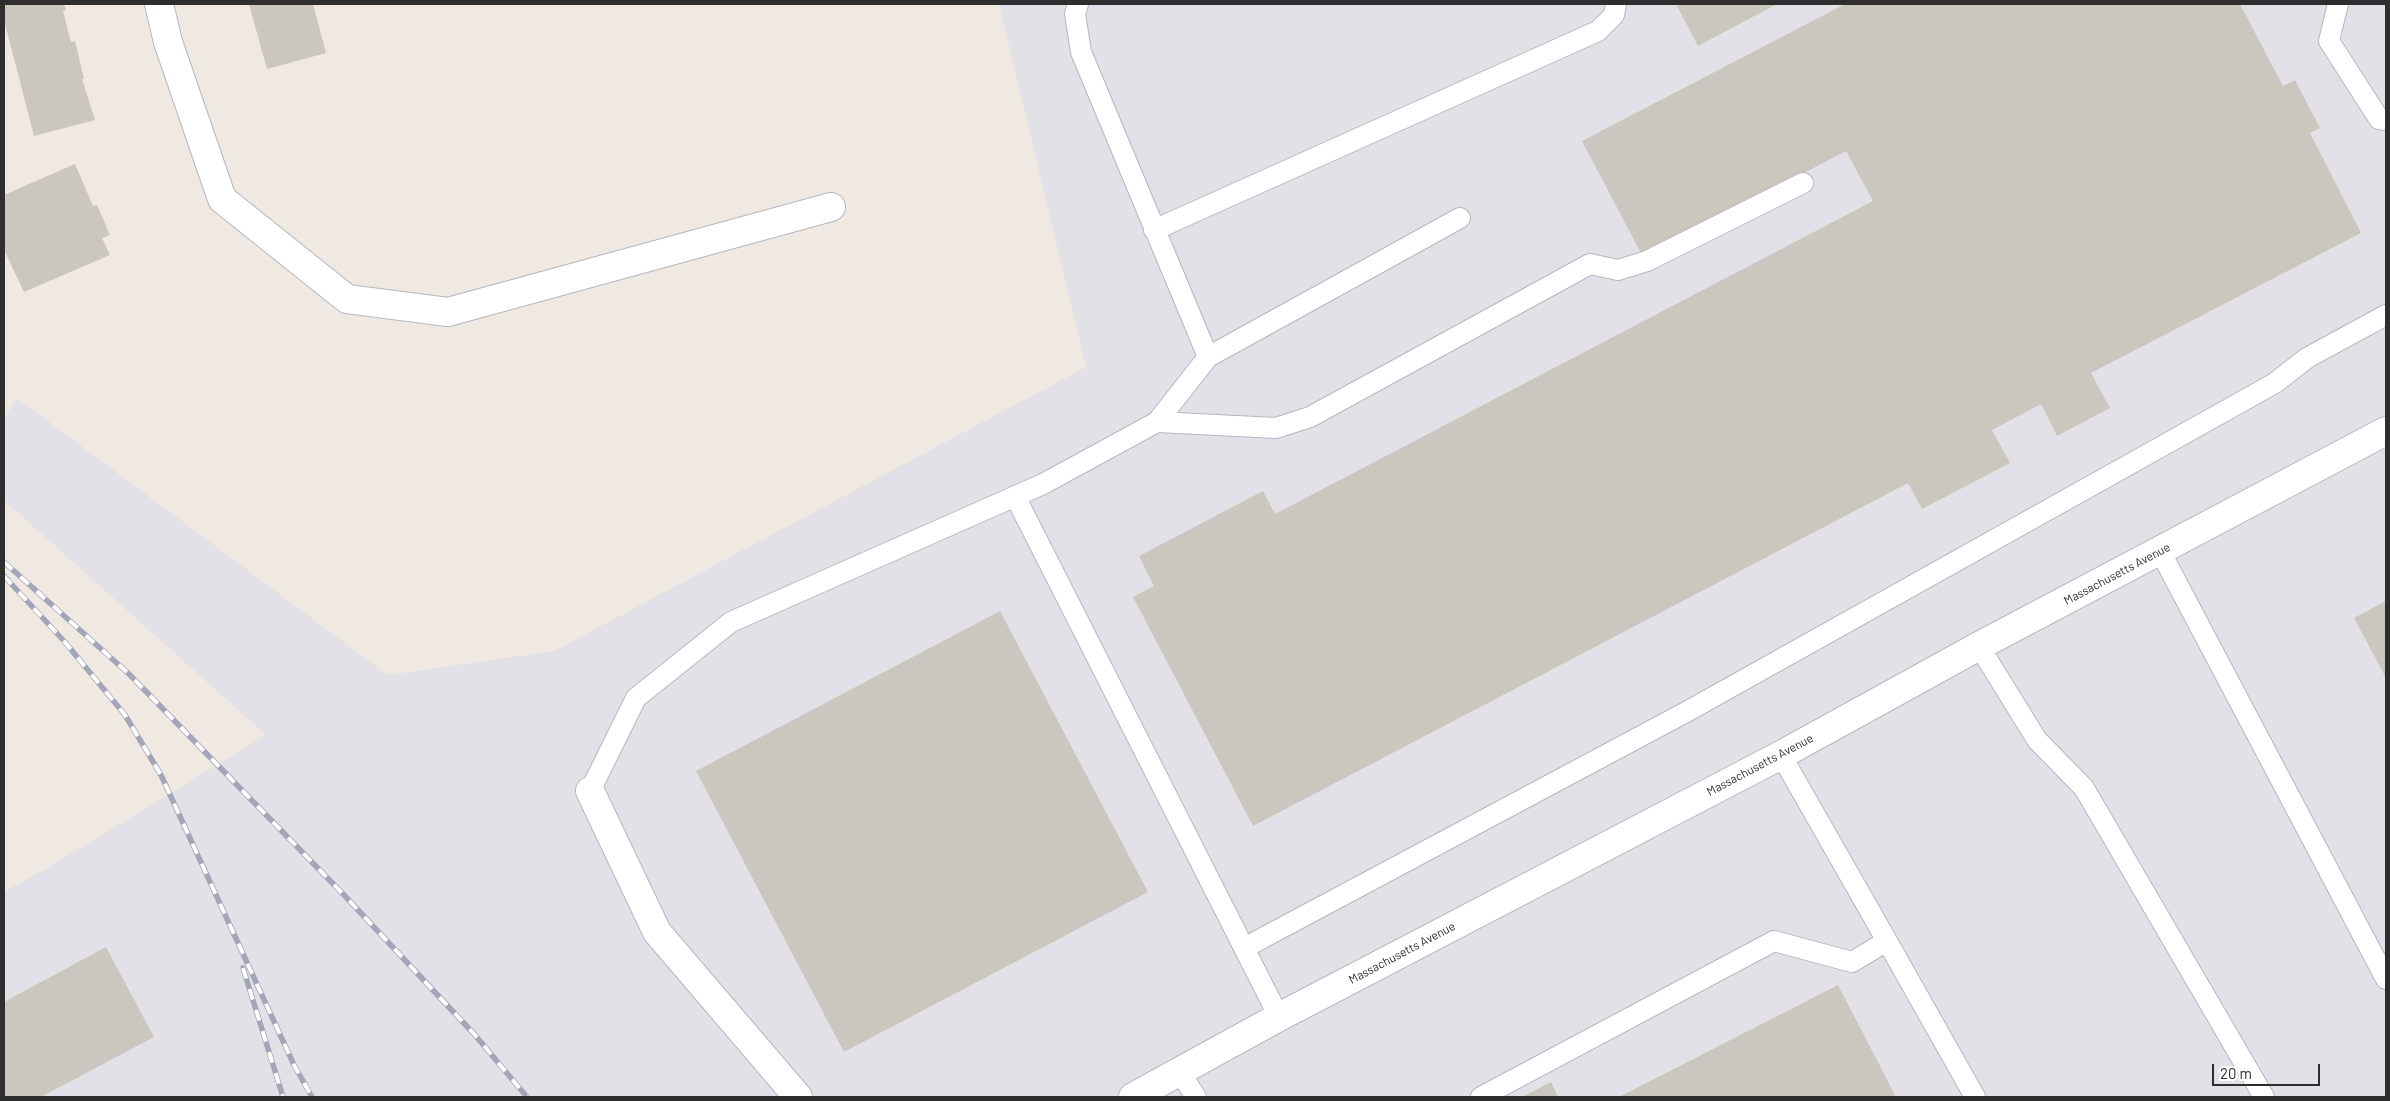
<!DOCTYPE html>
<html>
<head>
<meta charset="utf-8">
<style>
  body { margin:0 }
  #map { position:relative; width:2390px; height:1101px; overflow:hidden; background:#efe9e1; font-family:Barlow,sans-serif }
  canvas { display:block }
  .frame { position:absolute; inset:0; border:5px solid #2e2e2e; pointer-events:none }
  .scale { position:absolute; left:2212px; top:1064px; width:108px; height:22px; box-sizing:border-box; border:2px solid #2e2e2e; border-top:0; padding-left:6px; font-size:15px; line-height:18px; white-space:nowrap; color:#2e2e2e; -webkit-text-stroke:4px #fff; paint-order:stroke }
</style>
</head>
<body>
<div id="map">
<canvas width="2390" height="1101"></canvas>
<div class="frame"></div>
<div class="scale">20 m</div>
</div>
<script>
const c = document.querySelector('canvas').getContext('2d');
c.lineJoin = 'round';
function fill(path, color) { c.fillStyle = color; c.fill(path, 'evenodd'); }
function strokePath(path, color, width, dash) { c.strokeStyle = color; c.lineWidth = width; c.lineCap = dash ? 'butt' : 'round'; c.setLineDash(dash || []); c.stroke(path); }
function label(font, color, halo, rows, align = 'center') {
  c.font = font + ' Barlow,sans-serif'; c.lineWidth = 5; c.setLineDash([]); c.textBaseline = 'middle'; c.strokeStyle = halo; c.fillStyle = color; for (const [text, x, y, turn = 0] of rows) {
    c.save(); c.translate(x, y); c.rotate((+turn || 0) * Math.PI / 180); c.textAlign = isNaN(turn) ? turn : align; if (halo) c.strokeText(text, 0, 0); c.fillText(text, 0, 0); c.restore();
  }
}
fill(new Path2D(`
  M999,4H2386V1097H4V892L51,866L266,735L4,500V419L17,398L388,675L554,651L1086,367Z`), '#e3e1e8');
fill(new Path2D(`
  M4,4H64L66,10L63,11L71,42L75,41L84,79H82L95,120L34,136L4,20Z
  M249,4H313L326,53L267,69Z
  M1676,4H1777L1698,46Z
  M1845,4H2240L2283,86L2295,80L2320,128L2310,133L2361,233L2091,373L2110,408L2057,436L2041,404L1992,430L2010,463L1922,509L1908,483L1253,826L1133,597L1154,586L1139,556L1263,491L1275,514L1873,201L1846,151L1643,257L1582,141Z
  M75,164L93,206L97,205L110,235L102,238L110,255L24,292L4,250V195Z
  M2386,601V678L2354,618Z
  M1000,611L1148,892L844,1052L696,771Z
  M106,947L154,1037L41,1097H4V1002Z
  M1838,985L1896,1097H1619Z
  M1551,1082L1558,1097H1522Z`), '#cbc7bf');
const service = new Path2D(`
  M1078,4L1075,14L1081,52L1208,357
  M2338,4L2329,41L2379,119L2386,120
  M1154,230L1598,31L1614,15L1616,4
  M1157,422L1276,428L1310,417L1590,264L1618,270L1647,261L1803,183
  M1015,496L1279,1017
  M2160,551L2386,979
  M1979,646L2037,740L2084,788L2264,1097
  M590,791L636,698L731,622L1043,484L1157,422L1208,357L1460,218
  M1887,941L1975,1097
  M1244,948L1688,711L2275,383L2307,358L2386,315
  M1179,1071L1196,1097
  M1481,1097L1774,941L1852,962L1887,941L1781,755`);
const minor = new Path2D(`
  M159,4L168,42L222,199L347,299L448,312L831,207
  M590,791L657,932L798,1097
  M1133,1097L1279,1017L1781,755L1979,646L2386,431`);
strokePath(service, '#b4b7c1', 22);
strokePath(minor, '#b4b7c1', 30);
strokePath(service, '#fff', 20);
strokePath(minor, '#fff', 28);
const rail = new Path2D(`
  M4,562L129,674L344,895L475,1035L527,1097
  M4,576L64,641L125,715L161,775L294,1065L312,1097
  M243,968L283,1097`);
strokePath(rail, '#a3a6b8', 5.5);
strokePath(rail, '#fff', 4, [11]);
label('12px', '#2e2e2e', '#fff', [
  ["Massachusetts Avenue",2117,574,-28],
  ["Massachusetts Avenue",1760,765,-28],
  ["Massachusetts Avenue",1402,953,-28]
]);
</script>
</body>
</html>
